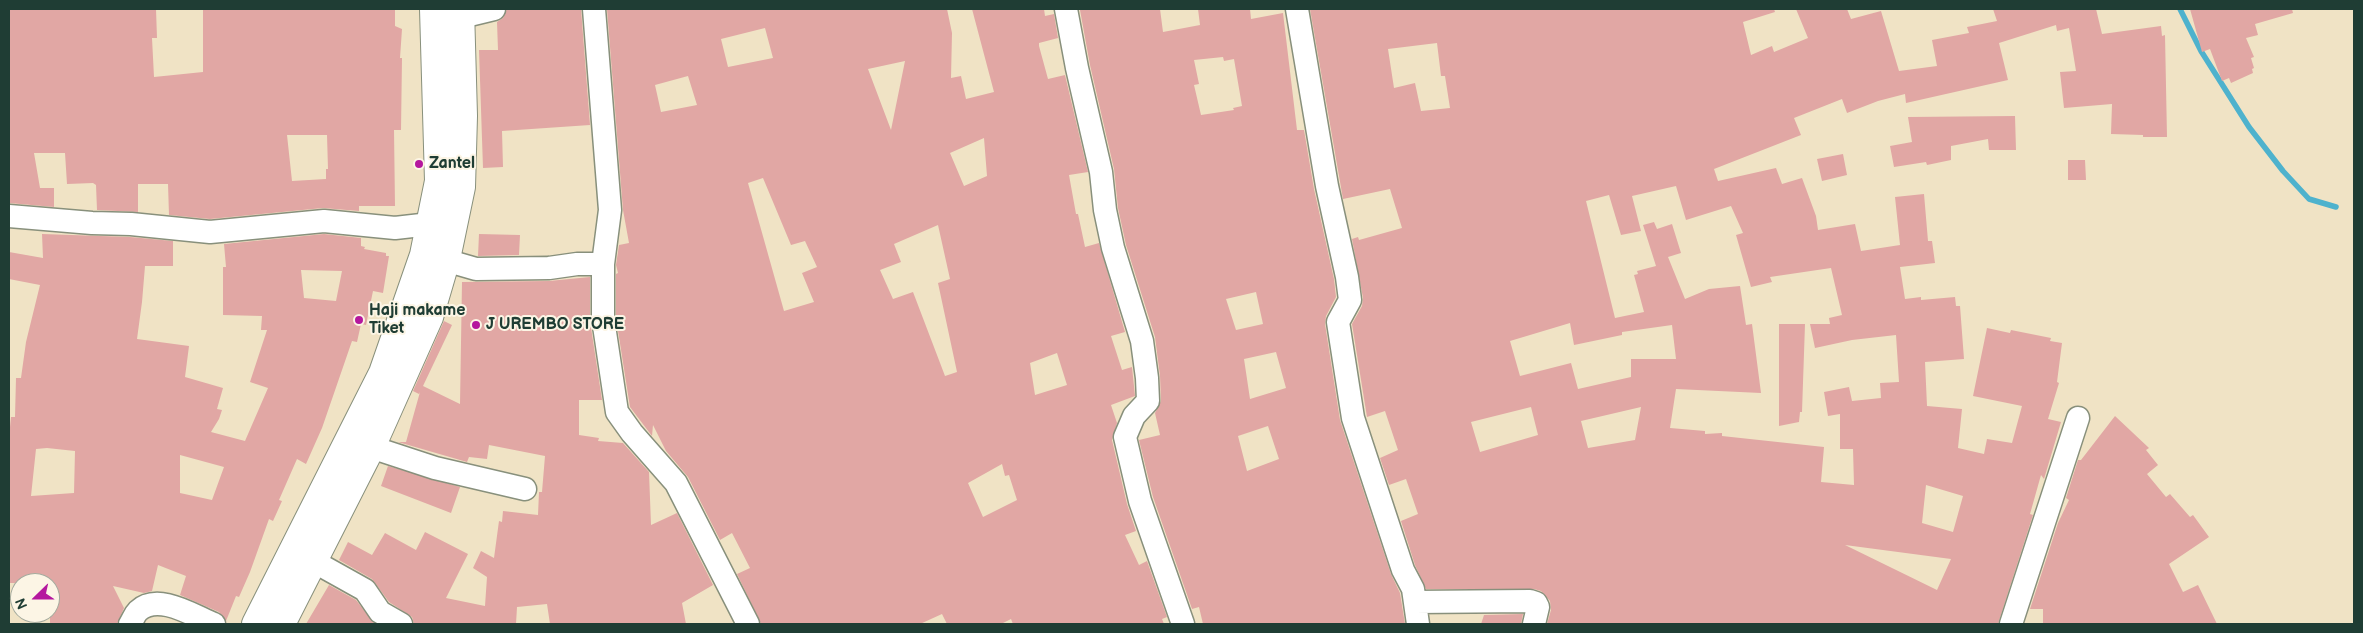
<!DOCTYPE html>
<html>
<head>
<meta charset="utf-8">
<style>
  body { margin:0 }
  #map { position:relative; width:2363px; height:633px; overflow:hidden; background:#f0e3c5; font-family:"Balsamiq Sans",sans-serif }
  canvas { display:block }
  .frame { position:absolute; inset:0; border:10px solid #1f3d34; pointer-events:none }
  .north { position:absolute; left:10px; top:573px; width:50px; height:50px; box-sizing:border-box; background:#fcf5e5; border:1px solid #a4ab9e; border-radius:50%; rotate:248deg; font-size:14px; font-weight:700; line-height:20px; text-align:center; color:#1f3d34 }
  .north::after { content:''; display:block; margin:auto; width:18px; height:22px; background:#b5179e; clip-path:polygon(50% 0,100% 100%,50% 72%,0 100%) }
</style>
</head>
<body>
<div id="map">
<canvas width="2363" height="633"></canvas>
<div class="frame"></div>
<div class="north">N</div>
</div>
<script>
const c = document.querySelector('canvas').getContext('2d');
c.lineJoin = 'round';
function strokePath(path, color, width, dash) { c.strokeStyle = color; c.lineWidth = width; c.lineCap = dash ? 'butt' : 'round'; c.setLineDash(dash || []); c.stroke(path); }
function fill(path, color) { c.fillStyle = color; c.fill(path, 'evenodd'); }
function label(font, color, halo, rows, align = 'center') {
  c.font = font + ' "Balsamiq Sans",sans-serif'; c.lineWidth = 4; c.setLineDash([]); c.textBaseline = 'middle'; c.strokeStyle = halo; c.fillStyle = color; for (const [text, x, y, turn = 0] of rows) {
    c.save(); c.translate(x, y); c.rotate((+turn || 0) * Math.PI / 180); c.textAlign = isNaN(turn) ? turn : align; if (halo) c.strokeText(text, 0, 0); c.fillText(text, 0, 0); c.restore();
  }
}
strokePath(new Path2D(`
  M2180,9L2201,51L2249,127L2283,171L2309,199L2336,207`), '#4eb2cd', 5.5);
fill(new Path2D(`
  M9,9H156L157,38H152L154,77L203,72V9H395V26L402,29L400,58H402L401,130H394L395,206H359V211L323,208L210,219L169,215L168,184H138V212L97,210L96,185L93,183L67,184L65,153H34L40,188H54V207L9,203ZM287,135H327L328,169H326V179L292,181Z
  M507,9H581L590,125L502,131L503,167L483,168L479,50H498L497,22L503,18Z
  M607,9H947L952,33L951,78L961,76L966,99L994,92L972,9H1044L1045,16L1054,14L1058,38L1039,43V46L1048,79L1065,75L1088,172L1069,175L1076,214H1078L1085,247L1099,243L1125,332L1111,336L1122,370L1132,367L1135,396L1111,405L1117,423L1112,440L1127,504L1136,531L1125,535L1139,565L1147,561L1167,617L1162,619L1164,624H1013L1011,619L1001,624H947L942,614L920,624H761L737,574L750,568L732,533L720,540L688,477L666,451L653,425L652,436L630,407L616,318V274L618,273L616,265L619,245L629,243L623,210ZM765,28L773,58L728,67L721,39ZM905,61L891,130L868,69ZM688,76L697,105L661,112L655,85ZM984,138L987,176L964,186L950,153ZM763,178L791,245L805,241L817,267L802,273L814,302L784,311L748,183ZM938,225L950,279L938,283L957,372L945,376L913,292L893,299L880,270L901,262L894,244ZM1057,353L1067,385L1035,395L1030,363ZM1002,464L1005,476L1009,475L1017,500L983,517L968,483Z
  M1088,9H1160L1163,32L1200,25L1198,9H1250L1251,19L1283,13L1297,130H1304L1314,189L1334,279L1336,297L1326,316L1325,324L1340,420L1391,574L1400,593L1405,624H1203L1199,607L1192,609L1153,497L1139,440L1160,435L1155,413L1161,401L1160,376L1155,337L1126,245L1118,208L1114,169L1090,65L1080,10ZM1223,57L1224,61L1234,59L1242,106L1233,108L1234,110L1201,115L1194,85L1199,84L1194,60ZM1256,292L1263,324L1236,330L1226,299ZM1276,352L1286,388L1250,399L1244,359ZM1268,426L1279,459L1247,471L1238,436Z
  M1310,9H1774L1775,12L1743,22L1751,55L1772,46L1774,52L1808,38L1796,9H1847L1851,19L1881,11L1899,71L1937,66L1932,40L1969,33L1967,27L1997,21L1993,9H2096L2102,34L2161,26L2162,36L2165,35L2167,137H2143V135L2111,134L2112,104L2064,108L2060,72L2076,71L2069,28L2057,31L2056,25L1999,43L2008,80L1906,103L1905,94L1878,101L1847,113L1842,99L1794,118L1801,135L1714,169L1718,181L1776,168L1782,184L1802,178L1816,216L1818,230L1855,224L1861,251L1900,245L1895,197L1924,194L1928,241H1932L1935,263L1900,267L1905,299L1921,297V300L1955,297L1956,306H1960L1964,359L1925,362L1927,406L1962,409L1958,448L1984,454L1987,439L2012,443L2022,406L1973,396L1987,328L2010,333L2011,330L2051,338L2050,341L2062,343L2057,382L2059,383L2048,419L2061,422L2044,479L2041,475L2030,514L2033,515L1998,624H1547L1551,610L1550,601L1541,591L1534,589H1426L1415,565L1401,521L1418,514L1406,479L1389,485L1380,458L1398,450L1385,411L1367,417L1352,324L1362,306L1363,298L1352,239L1358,237L1359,240L1402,228L1390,189L1343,199ZM1437,43L1441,76H1445L1450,108L1421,111L1415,83L1394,88L1388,49ZM1676,186L1686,220L1731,206L1743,233L1736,235L1751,287L1772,282L1770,277L1831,268L1842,315L1829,318L1830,324H1810L1815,348L1852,340L1896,335L1899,382L1880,383L1881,398L1852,401L1849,387L1824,392L1828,416L1840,414V449H1853L1854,485L1821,482L1824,447L1722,436V433L1705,434V431L1670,428L1676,389L1761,393L1752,324L1746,325L1740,286L1709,289L1685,299L1668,257L1681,253L1672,224L1657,229L1654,222L1643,225L1656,266L1637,271L1638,274L1634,275L1644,312L1615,318L1586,201L1609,195L1621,235L1641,231L1632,196ZM1570,323L1574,345L1622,335V332L1672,325L1676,359H1631V377L1578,389L1571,363L1520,376L1510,341ZM1531,407L1538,435L1480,452L1471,422ZM1641,407L1635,440L1588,448L1581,421ZM1926,485L1963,496L1953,532L1922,523ZM1845,545L1951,559L1937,590Z
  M2190,9H2292L2293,13L2255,24L2258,35L2246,38L2254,57L2251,58L2254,68L2252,69L2253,73L2231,83L2229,78L2222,81L2210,49L2202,52Z
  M2015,116L2016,150H1989L1988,139L1951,146V160L1927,165L1926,162L1894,167L1890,146L1912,142L1908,117Z
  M1843,154L1847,175L1822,181L1817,159Z
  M2068,160H2085L2086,180H2068Z
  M42,234L130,237L173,241V266H145L142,302L137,339L189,346L185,377L223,388L217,409L222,410L219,419L211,432L245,441L268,388L250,382L267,330H261L262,316L223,315V267H226L224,244L324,234L361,238V246L365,247L364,249L386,253V256H389L383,293L373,291L366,325L361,324L357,342L352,341L322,428L306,464L297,459L279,500L282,501L273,521L269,519L250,572L239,597L236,596L226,621L219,612L180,595L186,576L158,565L152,591L144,593L113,586L124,608L117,624H50V583H9V437L11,417H15L16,378H21L26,342L40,285L9,279V252L43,258ZM301,270L342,271L336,301L304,298ZM47,448L75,451L74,493L31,496L36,449ZM180,455L224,467L212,500L180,493Z
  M479,234L520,235L519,255L478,256Z
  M590,277V321L602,400H579V435L599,438L598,441L623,443L649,472L651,525L677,513L713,585L682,603L686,624H550L547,604L517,607L516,624H414L412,617L389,602L372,579L339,560L348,542L372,555L385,533L416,550L425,532L468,554L446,598L485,606L487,577L473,568L481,551L494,558L499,521L502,522L503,511L538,515L539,492H542L545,456L489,445L487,459L469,457L467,462L398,442H406L420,392L419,394L413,391L444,321L452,325L423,386L460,404L462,282L549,281Z
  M1779,324H1805L1802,412H1800L1799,422L1779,426Z
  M2115,416L2149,448L2146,450L2158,465L2147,474L2166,497L2170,494L2190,517L2193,515L2209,537L2169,564L2183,592L2198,585L2217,624H2043V609H2030L2058,523L2069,500L2066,498L2078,460H2081Z
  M388,466L460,487L451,513L381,486Z
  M329,585L356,600L375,624H306Z
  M1523,614L1521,624H1481L1484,615Z`), '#e1a7a4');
const minor = new Path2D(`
  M594,9L610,210L603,264
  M1066,9L1077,68L1101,172L1105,210L1113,248L1142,341L1147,378L1148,401L1134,416L1125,437L1140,501L1183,624
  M1297,9L1327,186L1347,277L1350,300L1338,322L1353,418L1403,570L1413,589L1418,624
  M461,17L494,9
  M9,216L92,223L131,224L210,232L324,221L395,228L430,224
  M431,256L476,269L549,268L577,264H603V319L617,412L632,433L676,483L748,624
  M371,447L435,468L525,489
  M313,561L365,590L380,612L401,624
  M1415,602L1530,601L1536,603L1538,607L1534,624
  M130,624C133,620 134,615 138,611C158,592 194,616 214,624
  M2011,624L2078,418`);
const major = new Path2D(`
  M256,624L383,373L424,255L439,181L434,9
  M281,624L371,447L429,317L446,259L461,187L463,116L460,9`);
strokePath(minor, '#88907c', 25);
strokePath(major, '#88907c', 30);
strokePath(minor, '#fff', 22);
strokePath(major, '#fff', 28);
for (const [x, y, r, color] of [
  [419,164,5,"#b5179e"],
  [359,320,5,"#b5179e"],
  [476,325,5,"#b5179e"]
]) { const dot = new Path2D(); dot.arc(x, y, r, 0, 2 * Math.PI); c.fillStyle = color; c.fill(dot); strokePath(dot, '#fcf5e5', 2); }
label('bold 16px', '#1f3d34', '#fcf5e5', [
  ["Zantel",429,164],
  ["Haji makame",369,311],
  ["Tiket",369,329],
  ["J UREMBO STORE",486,325]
], 'left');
</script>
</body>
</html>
